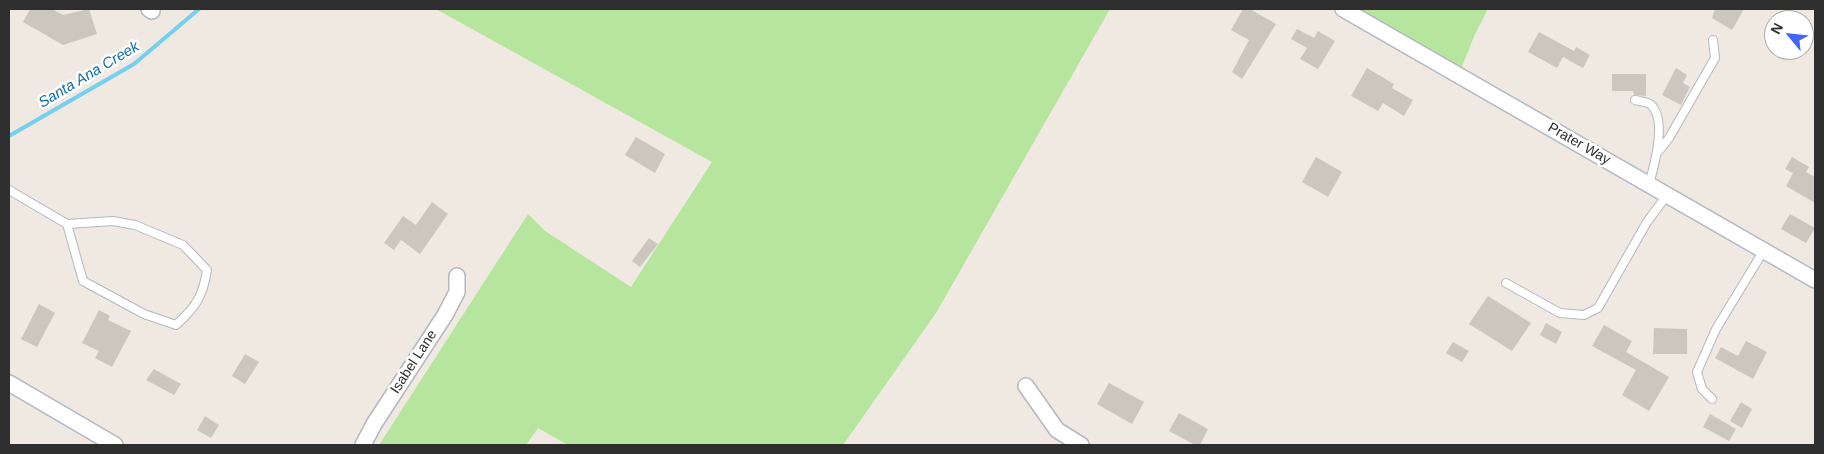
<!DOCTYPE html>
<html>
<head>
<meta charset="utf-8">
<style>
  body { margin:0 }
  #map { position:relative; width:1824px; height:454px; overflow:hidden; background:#efe9e1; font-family:Helvetica,sans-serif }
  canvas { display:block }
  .frame { position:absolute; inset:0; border:10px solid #2e2e2e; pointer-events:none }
  .north { position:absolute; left:1764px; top:10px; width:50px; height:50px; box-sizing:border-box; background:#fff; border:1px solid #ababab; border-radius:50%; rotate:298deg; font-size:14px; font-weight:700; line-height:20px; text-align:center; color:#2e2e2e }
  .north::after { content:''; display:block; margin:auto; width:18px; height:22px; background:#4264fb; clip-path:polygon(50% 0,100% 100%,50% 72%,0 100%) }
</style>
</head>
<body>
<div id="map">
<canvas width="1824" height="454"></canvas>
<div class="frame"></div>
<div class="north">N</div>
</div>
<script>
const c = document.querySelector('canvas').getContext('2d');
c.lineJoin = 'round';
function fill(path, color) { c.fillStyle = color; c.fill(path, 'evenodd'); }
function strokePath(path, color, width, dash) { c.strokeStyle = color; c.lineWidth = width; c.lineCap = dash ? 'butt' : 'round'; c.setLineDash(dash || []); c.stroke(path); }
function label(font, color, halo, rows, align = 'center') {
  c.font = font + ' Helvetica,sans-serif'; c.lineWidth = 5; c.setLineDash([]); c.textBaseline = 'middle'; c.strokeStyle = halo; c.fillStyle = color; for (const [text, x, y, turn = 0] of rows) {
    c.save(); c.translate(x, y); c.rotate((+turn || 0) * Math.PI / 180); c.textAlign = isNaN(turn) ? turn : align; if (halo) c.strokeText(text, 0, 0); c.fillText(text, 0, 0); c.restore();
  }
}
fill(new Path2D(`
  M436,9H1110L936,313L843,445H568L538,428L526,445H379L528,214L545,231L631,287L712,162Z
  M1351,9H1488L1475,34L1461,69Z`), '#b6e59e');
strokePath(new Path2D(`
  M9,136L134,64L199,9`), '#75cff0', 4);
fill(new Path2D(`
  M30,9H52L63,15L89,9L97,34L63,45L23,22Z
  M1243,9H1250L1276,24L1242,79L1232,72L1249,40L1231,30Z
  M1715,9H1744L1732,30L1712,18Z
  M1297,29L1314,38L1318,31L1335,41L1318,69L1300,59L1307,48L1291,39Z
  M1539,32L1574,51L1576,47L1590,55L1583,68L1563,57L1557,68L1528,52Z
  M1367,68L1394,84L1392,88L1413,100L1404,116L1383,103L1378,111L1351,96Z
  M1676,68L1687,75L1683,83L1690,87L1681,105L1662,95Z
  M1612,74H1646V96L1634,95L1633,91H1612Z
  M636,137L665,154L655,173L625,155Z
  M1316,157L1342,172L1328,197L1302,182Z
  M1792,157L1809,167L1806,172L1815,177V203L1786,186L1793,173L1785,169Z
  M432,202L448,214L420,254L401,240L394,250L384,243L403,216L416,225Z
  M1790,214L1815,228L1806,243L1781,229Z
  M649,238L658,244L640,267L632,261Z
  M1488,296L1531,323L1512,351L1469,324Z
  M39,304L55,313L37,347L21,339Z
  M99,310L110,316L108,320L131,331L112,367L95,358L99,351L82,343Z
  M1546,323L1562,332L1556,344L1540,335Z
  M1604,325L1632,341L1626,352L1669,377L1649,411L1622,395L1636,370L1592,346Z
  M1654,328L1687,329V354H1653Z
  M1746,341L1767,352L1753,379L1715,358L1721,347L1738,356Z
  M1453,342L1469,351L1462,362L1446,353Z
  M245,354L259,362L245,384L232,376Z
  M154,369L181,384L174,395L146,380Z
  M1109,383L1144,402L1132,424L1097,404Z
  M1741,402L1752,409L1742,428L1730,421Z
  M1179,413L1208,429L1200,445H1195L1169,431Z
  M1710,414L1736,429L1729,441L1703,427Z
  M205,416L219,425L211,438L197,430Z`), '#cbc7bf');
const service = new Path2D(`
  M1635,100C1639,101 1647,102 1650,104C1668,118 1654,167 1649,184
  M1658,152L1669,138L1715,58L1713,40
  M9,190L67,224L113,221L135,225L183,245L207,270C203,296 196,307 176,325L144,314L83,281L67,224
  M1506,283L1560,313L1584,315L1598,308L1647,222L1667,195
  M1712,399L1702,389L1697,372L1716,329L1764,250`);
const minor = new Path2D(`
  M149,9L152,11
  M1343,9L1815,280
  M9,383L115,445
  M1026,386L1057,430L1081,445
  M363,445L374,424L445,315L457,292V276`);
strokePath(service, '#b4b7c1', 10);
strokePath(minor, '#b4b7c1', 18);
strokePath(service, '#fff', 8);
strokePath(minor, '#fff', 15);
label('14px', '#2e2e2e', '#fff', [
  ["Prater Way",1579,144,30],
  ["Isabel Lane",414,362,-57]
]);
label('italic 15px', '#0d6fa3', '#fff', [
  ["Santa Ana Creek",89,75,-31]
]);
</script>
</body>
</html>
